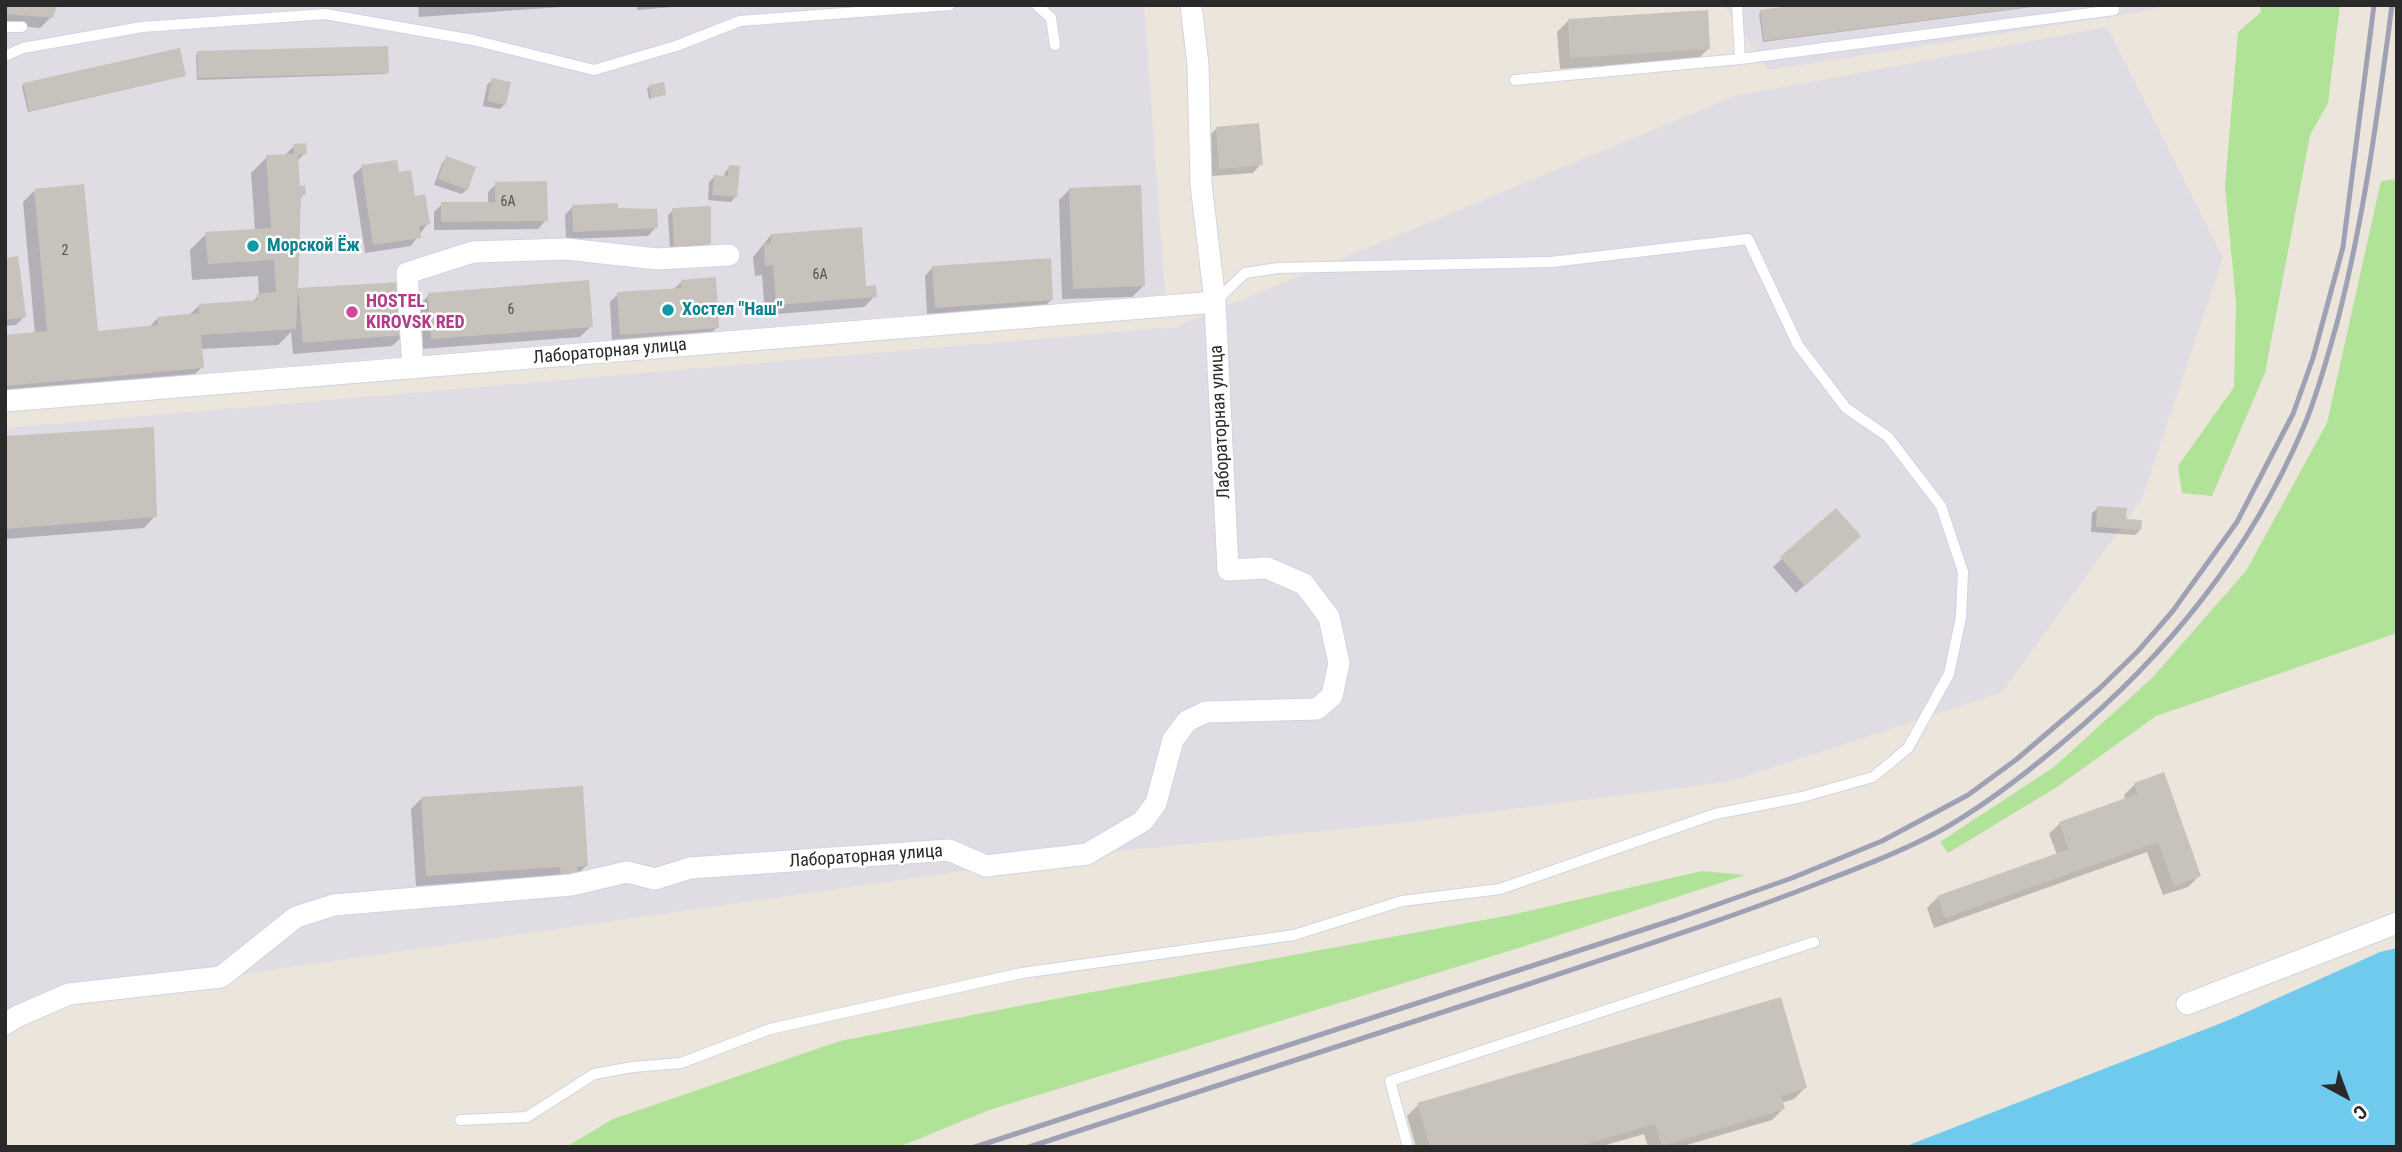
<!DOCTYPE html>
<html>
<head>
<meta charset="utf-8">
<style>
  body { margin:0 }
  #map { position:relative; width:2402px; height:1152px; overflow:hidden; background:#ece5dc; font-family:"Roboto Condensed",sans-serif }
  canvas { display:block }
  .frame { position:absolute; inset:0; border:7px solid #2a2a2a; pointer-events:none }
  .north { position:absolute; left:2311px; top:1061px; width:70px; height:70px; -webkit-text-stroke:5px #fff; paint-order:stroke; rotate:139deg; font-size:19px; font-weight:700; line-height:28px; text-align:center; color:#2a2a2a }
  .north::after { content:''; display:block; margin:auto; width:24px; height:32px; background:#2a2a2a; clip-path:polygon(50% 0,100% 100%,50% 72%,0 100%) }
</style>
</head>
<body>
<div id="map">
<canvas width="2402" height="1152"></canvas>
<div class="frame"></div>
<div class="north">С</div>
</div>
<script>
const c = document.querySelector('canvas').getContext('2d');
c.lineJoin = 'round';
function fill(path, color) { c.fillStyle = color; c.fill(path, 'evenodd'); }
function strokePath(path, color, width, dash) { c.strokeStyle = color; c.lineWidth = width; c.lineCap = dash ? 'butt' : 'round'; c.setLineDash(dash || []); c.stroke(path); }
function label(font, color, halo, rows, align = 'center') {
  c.font = font + ' "Roboto Condensed",sans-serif'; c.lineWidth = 5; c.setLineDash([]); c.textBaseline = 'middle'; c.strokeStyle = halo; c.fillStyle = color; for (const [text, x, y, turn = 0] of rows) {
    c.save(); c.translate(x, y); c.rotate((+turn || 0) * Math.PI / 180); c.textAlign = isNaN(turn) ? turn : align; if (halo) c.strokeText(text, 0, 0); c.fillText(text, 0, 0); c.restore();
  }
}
fill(new Path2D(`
  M5,5H1144L1165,294L5,389Z
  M1723,5H2157V9L1769,70Z
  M2107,27L2223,258L2142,499L2002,692L1732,781L1403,823L1067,856L221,977L5,1014V428L1176,327L1735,96Z`), '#dfdce4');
fill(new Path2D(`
  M2260,5H2340L2328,103L2310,135L2265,373L2212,496L2182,493L2178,466L2234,387L2236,302L2225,187L2238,32L2261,12Z
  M2397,179V633L2156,716L2057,787L1948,853L1940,842L2054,767L2152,678L2246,571L2327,423L2381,181Z
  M1702,871L1745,875L1522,947L989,1110L899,1147H566L613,1119L840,1041L1065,997L1511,915Z`), '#b0e298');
fill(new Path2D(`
  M2397,948V1147H1904L2229,1020L2380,952Z`), '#6fcaee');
fill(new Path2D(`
  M5,5L51,17L40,28L5,25Z
  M418,5H590L419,17Z
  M637,5H696L637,10Z
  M1814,5H2047L1763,42L1759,14L1761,12Z
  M1568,21L1709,48L1698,59L1560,69L1557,32Z
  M198,53L387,72L385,74L197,80L196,55Z
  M184,76L28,112L22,87L24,84Z
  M492,80L505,104L500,109L483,106L487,85Z
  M650,86L664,94L649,99L647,88Z
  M1216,129L1261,164L1253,173L1212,176L1208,137Z
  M294,146L305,153L297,161L298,188L304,194L299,200L296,293L298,290L404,335L392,346L293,354L291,332L278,345L201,349L202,367L191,378L5,395V337L35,334L23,202L34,191L96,333L148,328L158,318L189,315L200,305L252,302L259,295L258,276L192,280L190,250L206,234L255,230L251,173L267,157L284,156Z
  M447,158L467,189L462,194L434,185L442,163Z
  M362,167L398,174L428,223L411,246L365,253L353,175Z
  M730,167L736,196L731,202L708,200L709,182L714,177L724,178L725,172Z
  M496,184L546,220L538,229L434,230V212L442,204L488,203V192Z
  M1070,189L1143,286L1132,297L1062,299L1059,200Z
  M573,206L616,210L656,227L648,236L566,239L565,215Z
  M673,210L709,243L704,248L670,250L668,215Z
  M771,235L865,288L875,296L864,307L765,315L762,275L755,276L753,257Z
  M5,259L24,317L16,325L5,326Z
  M933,267L1051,300L1043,308L927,315L925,276Z
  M682,281L717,327L709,336L612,342L610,302L618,294L673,290Z
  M429,295L591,326L580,337L421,349L418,306Z
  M5,437L155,516L144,528L5,539Z
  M2098,508L2124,521L2140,530L2135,535L2091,532L2092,513Z
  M1836,510L1851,544L1796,593L1773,567Z
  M2135,784L2199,876L2188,887L2163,895L2147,852L1934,928L1927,908L1938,897L2057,855L2049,834L2060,823L2125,800L2124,795Z
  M422,798L587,865L565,886L550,877L416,886L411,809Z
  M1805,1088L1794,1099L1781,1103L1783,1109L1772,1120L1680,1147H1648L1644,1134L1599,1147H1416L1407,1116L1418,1105Z`), '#0003');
fill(new Path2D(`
  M5,5H57L53,18L5,14Z
  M1800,5H2027V7L1764,41L1760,10Z
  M1708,10L1710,49L1570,58L1568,19Z
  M388,46L389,73L198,78L197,51Z
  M180,48L186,76L29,111L23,83Z
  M492,78L511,82L506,105L487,101Z
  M664,82L666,95L651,98L649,85Z
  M1259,123L1263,165L1219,169L1216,127Z
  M306,143L307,154L298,155L300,186L305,185L306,195H301L298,288L401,282L405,335L303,343L298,288L296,329L201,335L204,368L5,386V335L47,331L34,189L84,184L98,331L158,325L157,317L199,313V304L258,300L257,294L276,292L274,260L208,264L205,232L271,228L266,155L294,154L293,144Z
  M446,156L476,167L468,190L438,179Z
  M397,160L399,172L411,170L415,196L425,194L430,224L419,226L421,238L373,245L361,165Z
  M729,165L740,166L737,197L712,195L714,175L728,176Z
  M547,181L548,221L441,222V202H495V182Z
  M1141,185L1145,286L1073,289L1069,188Z
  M618,203V208L657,209L658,228L573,232L572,205Z
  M711,206V244L674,246L672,208Z
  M862,227L866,286L876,285L877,297L776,305L773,265L765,266L764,244L771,243V234Z
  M18,256L26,317L5,320V258Z
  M1051,258L1053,300L935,308L932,266Z
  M716,277L719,328L620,335L617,292L681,288V280Z
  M589,280L593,327L431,339L428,293Z
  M154,427L157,517L5,529V436Z
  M2097,506L2127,508L2126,519L2142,520L2141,530L2096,527Z
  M1836,508L1861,536L1805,586L1780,557Z
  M2164,772L2201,876L2174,886L2158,842L1945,918L1937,896L2069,849L2059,822L2137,794L2134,783Z
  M583,786L588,866L577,867L578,876L561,877L560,867L426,876L421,797Z
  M1781,997L1807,1088L1781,1096L1785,1109L1662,1146L1655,1124L1576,1147H1430L1417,1103Z`), '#c7c2bb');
const lane = new Path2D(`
  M1037,5L1051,18L1055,45
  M1737,5L1740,59L2114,10L2113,5
  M5,27H22
  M5,56L23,48L142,27L325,14L473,40L594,70L676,46L740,21L950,5
  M1515,80L1740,59
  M460,1120L527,1117L594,1074L633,1067L681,1063L770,1029L1022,973L1294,935L1402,901L1500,889L1715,814L1802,797L1873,777L1908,748L1949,674L1961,617L1963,572L1941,506L1888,437L1846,408L1798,345L1748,239L1551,262L1278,268L1245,273L1215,302
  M1408,1147L1390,1081L1814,942`);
const street = new Path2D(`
  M413,368L407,273L473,252L567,249L657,259L729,255
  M5,401L1215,302
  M2187,1004L2397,923
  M5,1024L18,1016L69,994L221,977L296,917L334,905L571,885L627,872L655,879L690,868L949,850L986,866L1087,854L1143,821L1156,803L1173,740L1187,721L1206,712L1317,709L1332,696L1339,663L1329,617L1304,584L1267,568L1228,570L1215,302L1201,184L1198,65L1191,5`);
strokePath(lane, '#d1d4e3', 12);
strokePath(street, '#d1d4e3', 23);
strokePath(lane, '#fff', 10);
strokePath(street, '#fff', 21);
strokePath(new Path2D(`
  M975,1147L1676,919L1792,878L1882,841L1968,795L2017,759L2100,688L2138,651L2172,612L2237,522L2293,414L2313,358L2343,247L2374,5
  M1029,1147C1196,1091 1364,1037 1532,983C1628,951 1725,920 1819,883C1858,868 1898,853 1936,833C1982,808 2023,776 2063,742C2168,654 2250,553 2304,426C2318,393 2327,358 2337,323C2364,219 2378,112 2392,5`), '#9ea1b4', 5);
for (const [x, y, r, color] of [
  [253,246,7,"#0f9aa8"],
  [668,310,7,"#0f9aa8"],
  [352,312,7,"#d1479c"]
]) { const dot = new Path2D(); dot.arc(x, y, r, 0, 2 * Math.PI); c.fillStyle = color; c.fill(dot); strokePath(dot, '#fff', 2.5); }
label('14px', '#51504e', null, [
  ["6А",508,202],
  ["2",65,251],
  ["6А",820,275],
  ["6",511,310]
]);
label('bold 18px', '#0d838f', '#fff', [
  ["Морской Ёж",267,246],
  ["Хостел \"Наш\"",682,310]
], 'left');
label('bold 18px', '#b23c85', '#fff', [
  ["HOSTEL",366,302],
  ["KIROVSK RED",366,323]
], 'left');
label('18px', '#2a2a2a', '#fff', [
  ["Лабораторная улица",610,352,-5],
  ["Лабораторная улица",1221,422,-93],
  ["Лабораторная улица",866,857,-4]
]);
</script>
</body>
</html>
